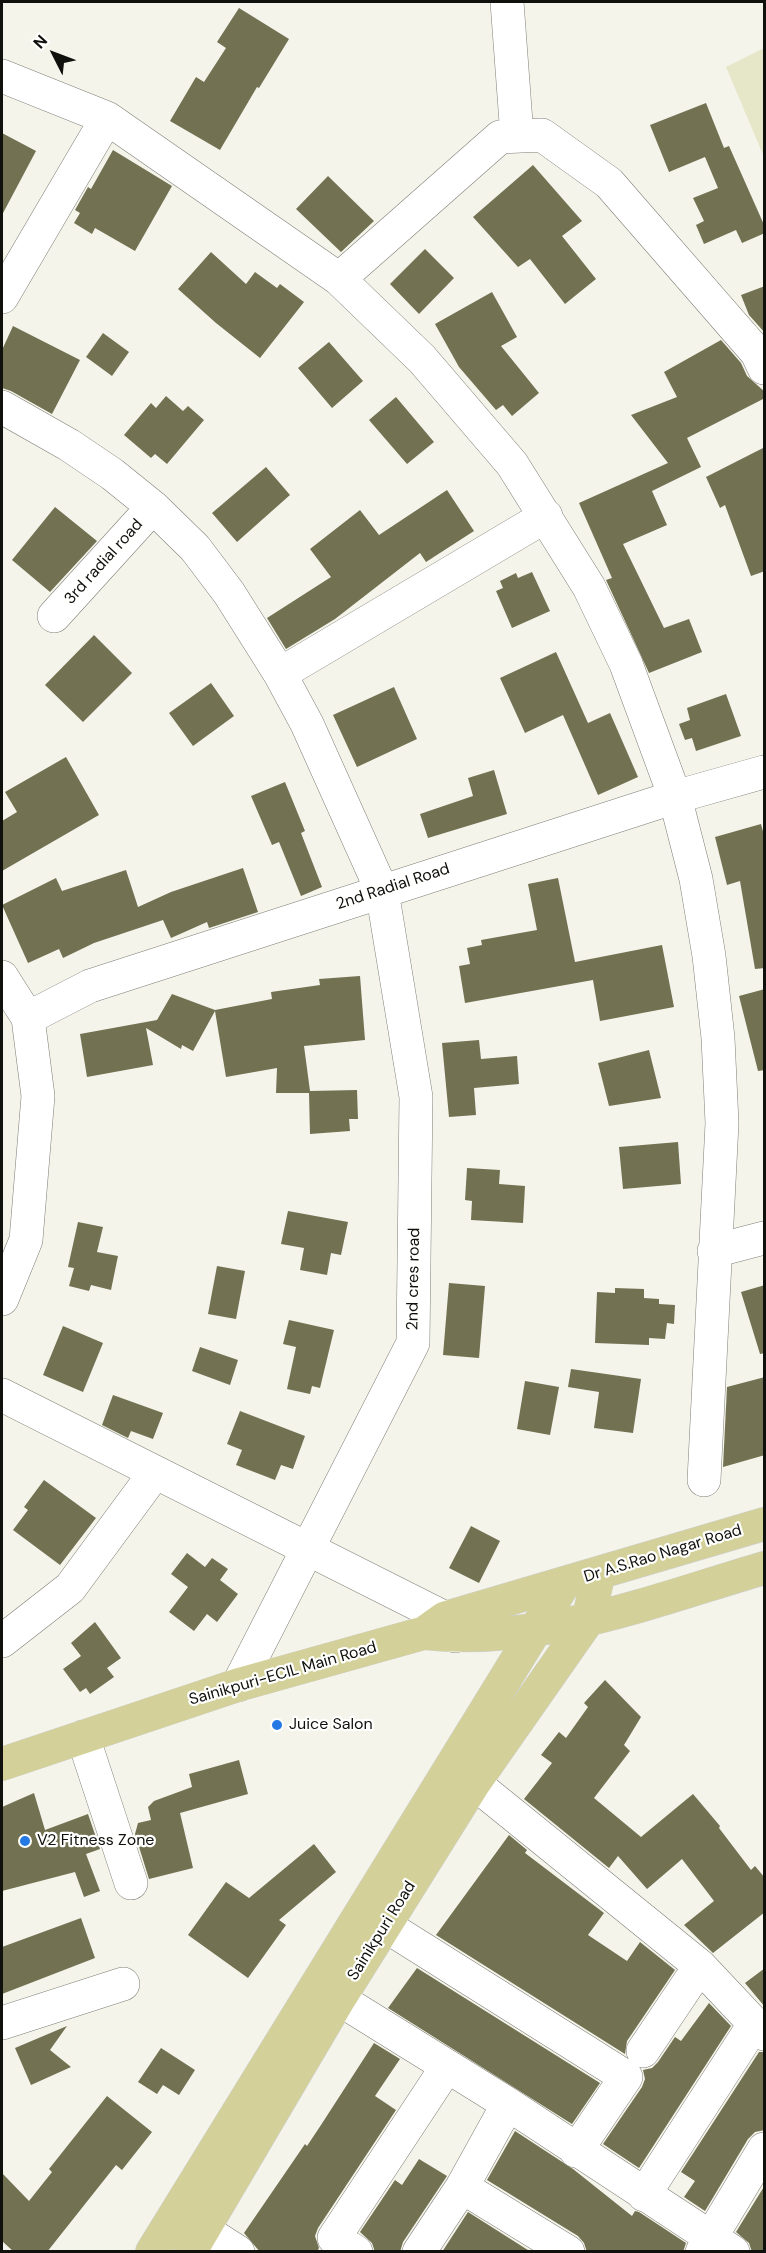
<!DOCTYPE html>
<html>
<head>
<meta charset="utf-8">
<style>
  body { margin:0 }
  #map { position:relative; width:766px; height:2253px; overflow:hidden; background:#f4f4eb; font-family:"DM Sans",sans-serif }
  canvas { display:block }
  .frame { position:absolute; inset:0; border:3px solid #10100d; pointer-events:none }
  .north { position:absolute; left:24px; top:24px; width:60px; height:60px; -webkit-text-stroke:4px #fffffe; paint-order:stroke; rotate:312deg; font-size:16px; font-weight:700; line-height:24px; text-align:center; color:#10100d }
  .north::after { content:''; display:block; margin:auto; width:21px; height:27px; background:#10100d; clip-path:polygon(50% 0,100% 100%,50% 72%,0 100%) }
</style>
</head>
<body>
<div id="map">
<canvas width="766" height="2253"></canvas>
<div class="frame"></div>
<div class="north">N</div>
</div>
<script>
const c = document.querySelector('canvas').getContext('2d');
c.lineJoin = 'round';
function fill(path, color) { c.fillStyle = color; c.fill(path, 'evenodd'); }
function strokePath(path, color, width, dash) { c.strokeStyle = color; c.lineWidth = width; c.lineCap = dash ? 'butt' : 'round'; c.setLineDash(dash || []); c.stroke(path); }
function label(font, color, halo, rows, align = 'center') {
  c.font = font + ' "DM Sans",sans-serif'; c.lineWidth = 4.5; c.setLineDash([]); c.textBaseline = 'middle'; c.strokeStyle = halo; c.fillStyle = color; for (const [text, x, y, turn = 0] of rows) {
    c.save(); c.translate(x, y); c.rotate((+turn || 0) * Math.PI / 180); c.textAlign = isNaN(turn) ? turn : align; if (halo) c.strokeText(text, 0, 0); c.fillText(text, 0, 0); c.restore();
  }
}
fill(new Path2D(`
  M764,48V157L726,67Z`), '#e6e6c9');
fill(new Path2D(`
  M239,8L289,39L259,88L257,87L220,150L170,121L196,77L204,82L226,48L217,42Z
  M706,103L724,148L729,146L765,227V233L742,243L736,230L704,244L696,225L704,221L693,198L718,188L705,157L669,172L650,125Z
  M2,133L36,151L2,215Z
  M113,150L172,186L135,251L95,228L92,234L74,223L80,213L75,210L88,187L91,189Z
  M533,165L582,221L562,236L596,279L565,304L530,259L518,267L473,217Z
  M328,176L374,221L341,252L296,209Z
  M425,249L454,278L419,314L390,284Z
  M211,252L246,284L255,272L277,288L280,284L304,302L260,358L216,323L178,289Z
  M765,286V333L749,315L741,295Z
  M492,292L517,337L501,346L539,393L512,416L503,405L496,410L459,367L435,324Z
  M13,326L80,360L52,414L11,391L2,388V350Z
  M103,333L129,352L112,376L86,357Z
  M721,340L741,363L747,376L765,392V398L687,438L701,467L652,491L667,525L623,544L664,628L689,619L702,652L649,673L606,580L612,578L579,503L668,463L631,415L677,397L664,372Z
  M329,342L363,381L332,408L298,368Z
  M166,396L183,411L188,406L204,420L167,464L155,454L151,458L124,435L151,403L156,408Z
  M396,397L434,442L407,464L369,420Z
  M765,447V571L751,576L725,505L720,508L706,477Z
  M266,467L290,495L237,542L212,513Z
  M447,490L474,531L426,562L420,553L335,619L286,649L267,618L331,577L310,549L360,510L379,535Z
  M55,507L97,541L50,592L12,560Z
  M532,572L550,611L512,628L496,591L503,588L500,581L516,573L518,578Z
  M94,635L132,673L83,722L45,685Z
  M556,652L588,723L610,713L638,777L598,795L563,715L525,733L500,678Z
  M211,683L234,716L193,746L169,713Z
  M394,687L417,739L357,767L333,715Z
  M726,694L741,736L696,751L692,738L685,740L679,724L690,720L687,708Z
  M66,757L99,815L2,871V821L17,812L5,792Z
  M494,770L507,814L428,838L420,814L473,796L468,778Z
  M285,782L305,831L301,833L322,887L301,896L279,842L272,845L251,796Z
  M761,824L765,839V968L755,969L740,881L727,885L715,837Z
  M243,868L258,912L209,928L207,922L171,938L163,920L94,943L63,958L59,949L28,963L2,905L56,878L62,891L126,870L138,907L171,892Z
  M558,878L575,962L662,945L674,1007L600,1021L593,980L465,1003L459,966L470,964L467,948L482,945L481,940L537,930L528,884Z
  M360,976L365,1040L304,1046L310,1091L357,1090L358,1119H349L350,1131L310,1134L309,1093H276L277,1068L226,1077L215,1011L193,1051L182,1045L181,1049L146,1028L153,1065L87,1077L80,1034L157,1020L172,994L215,1010L272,999L271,992L320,985L319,979Z
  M765,989V1070L758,1071L739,996Z
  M479,1040L481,1059L517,1056L519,1084L474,1088L476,1115L449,1117L442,1043Z
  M649,1050L661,1098L609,1106L598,1063Z
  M678,1142L681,1184L623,1189L619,1147Z
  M467,1168L500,1170L499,1184L525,1186L523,1223L471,1220L472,1201L465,1200Z
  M288,1211L348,1222L341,1255L331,1253L327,1275L300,1270L304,1248L281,1244Z
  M78,1222L103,1227L97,1252L118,1256L111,1290L91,1285L89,1291L69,1286L74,1268L68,1267Z
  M217,1266L245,1271L236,1319L208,1314Z
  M449,1283L485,1286L479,1358L443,1355Z
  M765,1285V1353L760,1354L741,1292Z
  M615,1288L644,1289V1298L659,1299V1304L675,1305L674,1324L667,1323L665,1339L649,1338V1345L595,1343L597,1292L615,1293Z
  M289,1320L334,1330L320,1388L312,1386L310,1394L287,1389L296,1347L283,1344Z
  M63,1326L103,1343L83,1392L43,1375Z
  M200,1347L238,1360L230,1385L192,1371Z
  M571,1369L641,1379L633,1433L594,1428L599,1392L568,1387Z
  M765,1377V1455L723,1467L727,1387Z
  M525,1381L559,1387L550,1435L517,1429Z
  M113,1395L163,1413L153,1439L131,1431L128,1438L102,1425Z
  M240,1411L305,1436L293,1469L281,1465L275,1480L236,1465L242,1450L227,1444Z
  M44,1480L96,1518L60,1565L13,1530L28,1510L24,1507Z
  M471,1526L500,1541L479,1583L449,1568Z
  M187,1553L205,1567L212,1558L228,1569L220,1580L238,1594L217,1622L207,1614L194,1631L169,1612L188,1587L171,1574Z
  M95,1622L121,1658L107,1668L114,1677L90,1694L86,1688L80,1692L63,1669L81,1656L71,1643Z
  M605,1680L641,1717L624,1745L630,1751L594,1798L641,1837L693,1794L720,1826L719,1828L751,1870L755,1866L765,1878V1912L713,1953L684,1925L714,1901L682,1859L647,1889L618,1856L609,1868L524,1799L552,1763L541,1755L559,1732L566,1738L588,1707L584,1703Z
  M239,1760L248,1794L180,1813L193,1868L149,1879L135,1834L138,1823L151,1820L148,1807L154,1801L192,1787L189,1774Z
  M34,1793L45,1830L88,1814L100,1849L86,1854L100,1891L84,1897L75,1872L2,1891V1807Z
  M509,1835L527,1850L525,1853L604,1913L588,1935L627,1961L640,1942L675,1970L627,2041L625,2054L436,1935Z
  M314,1844L336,1872L279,1920L286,1925L248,1978L188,1935L226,1882L249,1898Z
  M81,1918L95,1958L2,1994V1947Z
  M417,1968L600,2083L572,2124L388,2008Z
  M765,1968V2007L745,1983Z
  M709,2003L731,2026L639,2168L603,2144L642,2087L645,2079L643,2070L652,2068L658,2062L675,2037L681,2041Z
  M67,2026L50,2050L71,2067L31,2085L15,2048Z
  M374,2043L400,2059L375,2096L396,2110L318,2228L315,2236L319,2248L317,2252H260L244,2233L305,2144L307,2146L321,2125Z
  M161,2048L195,2070L179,2095L163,2085L157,2094L138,2082Z
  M759,2052H765V2130L755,2132L748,2139L705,2211L684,2197L695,2181L681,2172Z
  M107,2096L152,2132L122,2170L116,2165L47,2252H14L2,2241V2173L29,2201L52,2172L49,2169Z
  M515,2131L573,2169L632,2216L635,2211L639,2212L686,2243L683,2252H587L584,2243L578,2236L487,2180Z
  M419,2159L447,2176L403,2242L400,2252H375L372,2243L360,2232L395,2180L402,2185Z
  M765,2185V2252H752L749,2243L736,2232Z
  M468,2212L531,2252H442Z`), '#727152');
const minor = new Path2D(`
  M507,2L517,136
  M2,76L107,118L339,279L422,359L512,464L589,587L626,664L675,797L696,879L709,956L718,1038L722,1123L704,1480
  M339,279L500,137L542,135L609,183L757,353L764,368
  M2,297L107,118
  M2,407L69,445L112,474L153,507L195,548L229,593L280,674L307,724L382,891L416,1097L413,1343L238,1685
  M54,616L153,507
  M280,674L546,516
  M2,977L28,1018L38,1096L26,1240L2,1299
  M28,1018L90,986L675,797L764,772
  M714,1251L764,1238
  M2,1395L445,1618L455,1636
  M2,1641L70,1588L154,1474
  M83,1737L131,1883
  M474,1783L700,1966L764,2034
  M386,1926L626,2077L576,2151
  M339,1999L508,2104L733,2252
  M2,2023L123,1984
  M643,2051L700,1966
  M462,2187L568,2252
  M644,2195L755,2023
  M204,2230L238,2252
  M356,2252L334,2238L446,2068
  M419,2252L462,2187L508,2104
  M702,2252L764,2149`);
const major = new Path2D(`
  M424,1633C541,1646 655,1600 764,1568
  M2,1764L238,1685L424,1633L445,1618L764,1524
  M152,2252L563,1585
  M190,2252L339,1999L474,1783L588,1620L599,1573`);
strokePath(minor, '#7f7f77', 34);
strokePath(major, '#cfcfcf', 34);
strokePath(minor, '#fff', 33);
strokePath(major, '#d3d199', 33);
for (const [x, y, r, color] of [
  [277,1725,6,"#2479e4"],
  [25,1841,6,"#2479e4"]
]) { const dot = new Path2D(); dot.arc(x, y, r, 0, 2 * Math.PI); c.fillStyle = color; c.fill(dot); strokePath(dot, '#fffffe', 2); }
label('16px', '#10100d', '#fffffe', [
  ["3rd radial road",104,562,-48],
  ["2nd Radial Road",393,887,-18],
  ["2nd cres road",414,1279,-89],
  ["Dr A.S.Rao Nagar Road",663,1554,-17],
  ["Sainikpuri-ECIL Main Road",283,1674,-16],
  ["Sainikpuri Road",382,1931,-58]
]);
label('16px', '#10100d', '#fffffe', [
  ["Juice Salon",289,1725],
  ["V2 Fitness Zone",37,1841]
], 'left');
</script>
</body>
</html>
